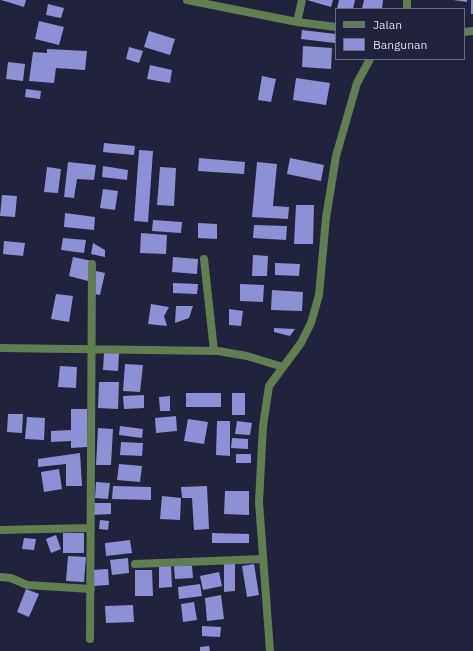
<!DOCTYPE html>
<html>
<head>
<meta charset="utf-8">
<style>
  body { margin:0 }
  #map { position:relative; width:473px; height:651px; overflow:hidden; background:#21223c; font-family:"IBM Plex Sans",sans-serif }
  canvas { display:block }
  .legend { position:absolute; left:335px; top:8px; width:130px; height:52px; box-sizing:border-box; background:#21223c; border:1px solid #6b6c83; margin:0; padding:5px 7px; list-style:none; font-size:12px; color:#dbdcee }
  .legend li { display:flex; align-items:center; gap:8px; height:20px }
  .legend b { width:20px; border:1px solid #6b6c83 }
</style>
</head>
<body>
<div id="map">
<canvas width="473" height="651"></canvas>
<ul class="legend">
<li><b style="height:5px;background:#617d52"></b>Jalan</li>
<li><b style="height:11px;background:#8d90d4"></b>Bangunan</li>
</ul>
</div>
<script>
const c = document.querySelector('canvas').getContext('2d');
c.lineJoin = 'round';
function fill(path, color) { c.fillStyle = color; c.fill(path, 'evenodd'); }
function strokePath(path, color, width, dash) { c.strokeStyle = color; c.lineWidth = width; c.lineCap = dash ? 'butt' : 'round'; c.setLineDash(dash || []); c.stroke(path); }
fill(new Path2D(`
  M1,0H26L24,7Z
  M307,0H333L331,7Z
  M339,0H355L353,9H337Z
  M364,0H383L382,9H362Z
  M453,0H467V2Z
  M471,0H473V14H471Z
  M48,4L64,8L61,18L46,15Z
  M39,21L64,27L59,45L35,39Z
  M302,30L336,34L335,43L301,39Z
  M149,31L175,39L170,55L144,47Z
  M303,46L332,48L331,69L302,67Z
  M129,47L143,51L139,63L126,59Z
  M47,49L87,51L85,70L56,68L54,83L29,81L33,52L47,53Z
  M8,62L25,64L23,81L6,79Z
  M150,65L172,70L170,83L147,79Z
  M262,76L276,79L271,102L258,100Z
  M296,78L330,83L326,105L293,100Z
  M26,89L41,91L40,99L25,97Z
  M104,143L135,146L134,155L103,152Z
  M139,150L153,151L148,222L134,221Z
  M199,158L245,162L244,174L198,171Z
  M290,158L324,165L321,181L287,174Z
  M68,162L96,165L94,180L77,179L74,198L64,197Z
  M257,162L277,164L273,206L289,207L288,219L252,217Z
  M103,166L128,170L127,180L102,177Z
  M47,167L61,169L58,193L44,192Z
  M160,167L176,168L174,206L157,205Z
  M103,189L118,191L115,210L100,208Z
  M2,195L17,196L15,217L0,216Z
  M296,205H314L313,244H294Z
  M65,213L95,217L94,230L64,227Z
  M153,220L182,222L181,233L152,231Z
  M198,223L217,224V239L198,238Z
  M254,225L287,226L286,240L253,238Z
  M141,233L167,235L166,254L140,253Z
  M63,238L86,240L84,253L61,250Z
  M4,241L25,243L23,256L3,254Z
  M93,243L105,250V257L91,254Z
  M253,255L268,256L267,276H252Z
  M73,257L92,261L88,281L69,276Z
  M173,257L198,259L197,274L172,272Z
  M275,263L300,264L299,276L275,275Z
  M96,271L105,273L100,295L94,294Z
  M173,283L198,284L197,294L173,293Z
  M240,284L264,285L263,302L240,301Z
  M272,290L303,292L302,311L271,310Z
  M56,294L73,296L69,322L51,319Z
  M151,304L169,307L164,316L167,326L148,324Z
  M176,306H193L189,318L175,323Z
  M229,309L243,311L241,326L229,325Z
  M274,328L295,329L290,336L274,332Z
  M104,353H119L118,371L103,370Z
  M125,364L143,365L140,392L123,391Z
  M60,366L77,367L76,388L58,387Z
  M99,382H119L118,409L98,408Z
  M186,393H221V407H186Z
  M232,393H245V415H232Z
  M144,395V408L124,409L123,396Z
  M170,396V411H160L159,397Z
  M71,409H87V447L71,448V441L51,442V431L71,430Z
  M8,414H23L22,433L7,432Z
  M176,416L177,431L156,433L155,418Z
  M27,417L45,418L44,440L25,439Z
  M188,419L208,422L204,444L184,441Z
  M217,421H230V456L216,455Z
  M237,421L252,423L250,435L235,434Z
  M120,426L143,429L142,438L119,435Z
  M98,428L113,429L111,465H96Z
  M232,438L248,439V449L231,448Z
  M121,442L143,443L142,456L120,455Z
  M80,453L82,486H66V464L38,467V459Z
  M236,454H251V463H236Z
  M119,464L142,466L140,482L117,480Z
  M59,469L62,489L44,492L41,472Z
  M96,482L110,483L108,499L95,498Z
  M113,486L151,487V500L112,499Z
  M207,486L209,529L194,530L192,498H182L181,487Z
  M225,491H249V515L224,514Z
  M162,496L181,498L180,520L160,519Z
  M92,503H111V514L92,515Z
  M100,520L109,521L108,530L99,529Z
  M63,533H84V553H63Z
  M212,533L249,534V543H212Z
  M56,535L61,549L51,553L46,539Z
  M24,538L36,539L34,550L22,549Z
  M130,540L132,553L106,556L105,543Z
  M68,556L86,557L84,582L66,581Z
  M128,558L129,573L112,575L110,560Z
  M224,564H235V591L224,592Z
  M254,564L259,595L247,597L242,566Z
  M159,565H171L172,587L159,588Z
  M174,566H192L193,578L175,579Z
  M108,569L109,585L93,586L92,570Z
  M135,570H152L153,596H135Z
  M219,572L222,586L203,590L200,576Z
  M200,584L202,596L179,599L178,587Z
  M26,589L39,594L29,617L17,612Z
  M221,595L224,619L207,621L205,598Z
  M194,602L197,620L183,622L181,604Z
  M133,605L134,622L106,623L105,606Z
  M202,626L221,627L220,637L202,636Z
  M209,646L210,651H200V647Z`), '#8d90d4');
strokePath(new Path2D(`
  M187,0L297,22L336,27
  M407,0V9
  M297,22L302,0
  M464,32L473,31
  M204,259L214,351
  M0,348L218,351L247,356L283,367
  M0,530L91,528
  M135,564L263,559
  M0,577L11,578L27,585L91,589
  M90,639L92,264
  M270,651L259,502L263,426L269,386L301,343L311,323L319,295L326,218L336,156L357,83L370,59`), '#617d52', 8);
</script>
</body>
</html>
